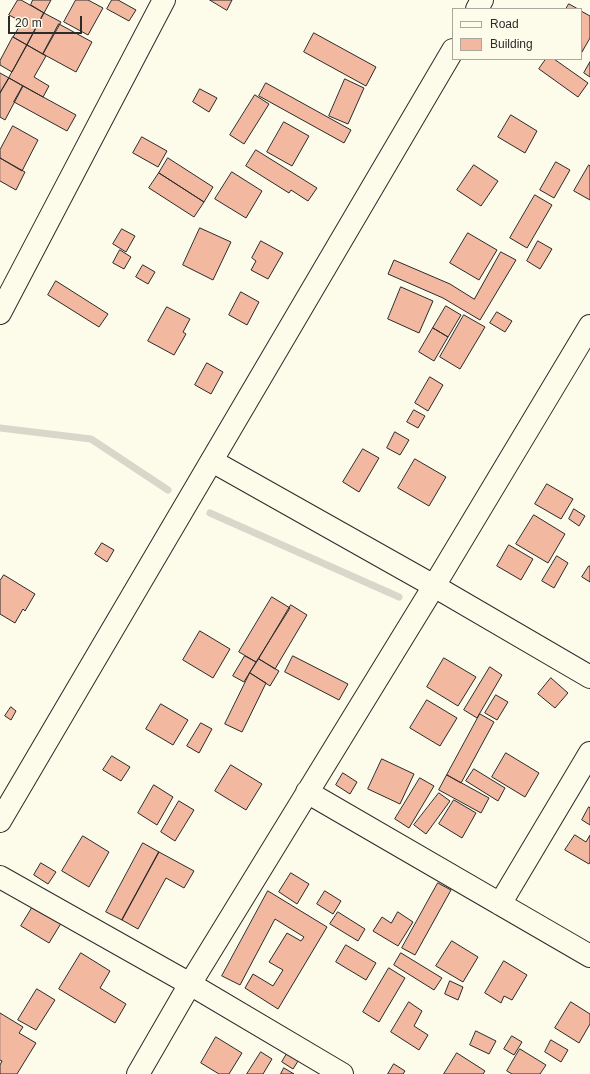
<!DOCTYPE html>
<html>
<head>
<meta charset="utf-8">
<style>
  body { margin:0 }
  #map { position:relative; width:590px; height:1074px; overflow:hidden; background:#fdfbea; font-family:Arial,sans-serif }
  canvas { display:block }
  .legend { position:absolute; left:452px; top:8px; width:130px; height:52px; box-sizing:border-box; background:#fdfbea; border:1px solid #a9a89e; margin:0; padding:5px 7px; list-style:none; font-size:12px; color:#2b2b2b }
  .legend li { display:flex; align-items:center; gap:8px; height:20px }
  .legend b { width:20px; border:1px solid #a9a89e }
  .scale { position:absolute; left:8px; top:16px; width:74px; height:18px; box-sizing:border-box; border:2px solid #2b2b2b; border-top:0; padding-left:5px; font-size:12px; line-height:14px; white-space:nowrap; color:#2b2b2b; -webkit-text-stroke:3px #fdfbea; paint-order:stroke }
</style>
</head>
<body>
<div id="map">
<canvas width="590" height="1074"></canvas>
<ul class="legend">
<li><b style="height:5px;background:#fdfbea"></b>Road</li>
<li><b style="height:11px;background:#f2b8a0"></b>Building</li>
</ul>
<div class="scale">20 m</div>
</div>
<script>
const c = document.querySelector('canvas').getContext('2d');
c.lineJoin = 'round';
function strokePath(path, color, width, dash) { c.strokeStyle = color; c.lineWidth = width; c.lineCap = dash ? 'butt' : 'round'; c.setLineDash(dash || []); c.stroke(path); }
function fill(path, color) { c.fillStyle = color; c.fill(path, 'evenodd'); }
strokePath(new Path2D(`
  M0,428L91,439L168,490
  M210,513L399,597`), '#d8d7c9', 7);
const building = new Path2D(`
  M18,0H21L44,13L27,45L13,37L22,22L9,15Z
  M33,0H51L44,13L31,5Z
  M76,0H88L103,8L88,35L64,22Z
  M112,0H118L136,10L129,21L107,9Z
  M210,0H232L227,10Z
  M569,4L578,9H566Z
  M581,11L590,16V38L582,52Z
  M44,13L61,22L43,54L27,45Z
  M59,24L92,42L76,72L43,54Z
  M314,33L376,67L366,86L304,52Z
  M13,37L27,45L12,72L0,65V61Z
  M27,45L46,56L34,77L49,86L43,97L9,78Z
  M546,59H554L588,83L578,97L539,69Z
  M590,62V77L584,73Z
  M0,73L9,78L0,93Z
  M9,78L23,86L5,120L0,117V93Z
  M345,79L364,88L348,124L329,116Z
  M266,83L351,130L344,143L259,96Z
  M23,86L76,115L67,131L14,102Z
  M200,89L217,98L209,112L193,102Z
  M255,95L269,104L244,144L230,135Z
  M511,115L537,131L525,153L498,137Z
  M284,122L309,136L292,166L267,152Z
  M13,126L38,140L22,171L0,158V150Z
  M142,137L167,151L158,167L133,153Z
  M256,150L317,188L308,201L291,190L289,193L246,166Z
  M0,158L25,172L16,190L0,181Z
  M168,158L213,187L204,202L159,173Z
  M556,162L570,170L554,198L540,190Z
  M474,165L498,181L481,206L457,190Z
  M589,165L590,166V200L574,191Z
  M232,172L262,191L246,218L215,199Z
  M159,173L204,202L194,217L149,188Z
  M535,195L552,205L527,248L510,238Z
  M200,228L231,242L213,280L183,265Z
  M122,229L135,236L126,252L113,244Z
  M468,233L497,250L479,280L450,263Z
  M261,241L283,253L268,279L251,270L256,261L252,258Z
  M538,241L552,249L540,269L527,261Z
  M120,250L131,257L124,269L113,263Z
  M501,252L516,260L480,320L443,298L388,274L394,260L450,284L474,299Z
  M143,265L155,272L148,284L136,277Z
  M56,281L108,314L99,327L48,295Z
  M401,287L433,301L419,333L388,319Z
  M241,292L259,302L247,325L229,315Z
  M446,306L461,315L448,337L433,328Z
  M167,307L190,319L183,332L186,334L174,355L148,341Z
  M497,312L512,321L505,332L490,323Z
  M464,315L485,327L460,369L440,357Z
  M433,328L448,337L434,361L419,352Z
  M207,363L223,372L211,394L195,385Z
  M430,377L443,385L428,411L415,403Z
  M414,410L425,416L418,428L407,422Z
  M395,432L409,440L400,455L387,448Z
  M363,449L379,458L359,492L343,482Z
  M415,459L446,477L429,506L398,488Z
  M547,484L573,499L561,519L535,504Z
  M574,509L585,516L579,526L569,519Z
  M534,515L565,534L548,563L516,544Z
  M102,543L114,550L107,562L95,554Z
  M509,545L533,559L521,580L497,566Z
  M557,556L568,563L554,588L542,581Z
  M589,566H590V582L582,577Z
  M4,575L35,594L25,611L23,609L15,623L0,614V581Z
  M272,597L290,608L256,662L239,652Z
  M291,605L307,615L275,669L259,659Z
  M200,631L230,649L213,678L183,660Z
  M245,656L256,662L244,682L233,676Z
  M293,656L348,684L339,700L285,672Z
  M444,658L476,677L458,706L427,687Z
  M259,659L279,671L270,686L250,673Z
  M490,667L502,675L477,718L464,710Z
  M250,673L266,683L242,732L225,724Z
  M551,678L568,693L555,708L538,694Z
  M496,695L508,702L497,720L485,713Z
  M427,700L457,718L440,746L410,728Z
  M161,704L188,720L173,745L146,729Z
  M11,707L16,711L11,720L5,716Z
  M480,714L494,722L461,783L447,775Z
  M201,723L212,729L199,753L187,746Z
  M506,753L539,773L525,797L492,777Z
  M112,756L130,767L121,781L103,770Z
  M382,759L414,774L400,804L368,789Z
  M231,765L262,784L246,810L215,791Z
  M474,769L505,788L498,801L466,781Z
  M343,773L357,782L350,794L336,785Z
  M447,775L489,798L481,813L439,790Z
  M420,778L434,786L409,828L395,819Z
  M154,785L173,797L157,825L138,813Z
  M439,793L450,801L426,834L414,825Z
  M454,800L476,813L462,838L439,824Z
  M179,801L194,810L175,841L161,832Z
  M589,807L590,808V825L582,820Z
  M575,835L586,842L590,835V862L589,864L565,850Z
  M83,836L109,852L89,887L62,871Z
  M143,843L159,852L122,920L106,912Z
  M159,852L194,871L184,888L166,878L138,929L122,920Z
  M41,863L56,872L48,884L34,875Z
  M291,873L309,884L297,904L279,892Z
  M438,883L451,890L415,955L402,948Z
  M268,891L327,927L278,1009L245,988L253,974L273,986L283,970L269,962L287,933L301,941L304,937L275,919L240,985L222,976Z
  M325,891L341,901L333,914L317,904Z
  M35,903L63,920L49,943L21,926Z
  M338,912L365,929L358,941L330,924Z
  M398,912L413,922L398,946L373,931L382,917L391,923Z
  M452,941L478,957L463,982L436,966Z
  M346,945L376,963L366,980L336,962Z
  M81,953L110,971L100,988L126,1004L115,1023L59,989Z
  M401,953L442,978L434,990L394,965Z
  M504,961L527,975L512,1000L504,996L501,1003L485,993Z
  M389,968L405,978L379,1022L363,1012Z
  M450,981L463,987L458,1000L445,994Z
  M37,989L55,1000L36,1030L18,1020Z
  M409,1002L422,1011L414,1026L428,1035L419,1050L391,1032Z
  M571,1002L590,1014V1024L579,1043L555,1028Z
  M0,1013L23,1027L19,1033L36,1043L17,1074H0V1065L2,1061L0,1060Z
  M476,1031L496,1041L489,1054L470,1045Z
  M512,1036L522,1042L514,1055L504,1049Z
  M216,1037L242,1053L229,1074H219L201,1063Z
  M551,1040L568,1050L561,1062L545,1052Z
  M520,1049L546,1065L540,1074H512L507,1071Z
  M261,1052L272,1059L263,1074H247Z
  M288,1052L300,1058L293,1069L282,1062Z
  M457,1053L485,1071L483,1074H444Z
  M394,1064L405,1071L403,1074H388Z
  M284,1068L294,1074H281Z`);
fill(building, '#f2b8a0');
strokePath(building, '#2b2b2b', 1);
const street = new Path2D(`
  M0,313L164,0
  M212,461L434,586L590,677
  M307,792L590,956
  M0,877L190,984L342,1074
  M500,904L590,753
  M138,1074L190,984L434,586L590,326`);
const secondary = new Path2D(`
  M477,9L482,0
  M0,821L453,50`);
strokePath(street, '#2b2b2b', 24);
strokePath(secondary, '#2b2b2b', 24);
strokePath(street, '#fdfbea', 22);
strokePath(secondary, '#fdfbea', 22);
</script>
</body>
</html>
